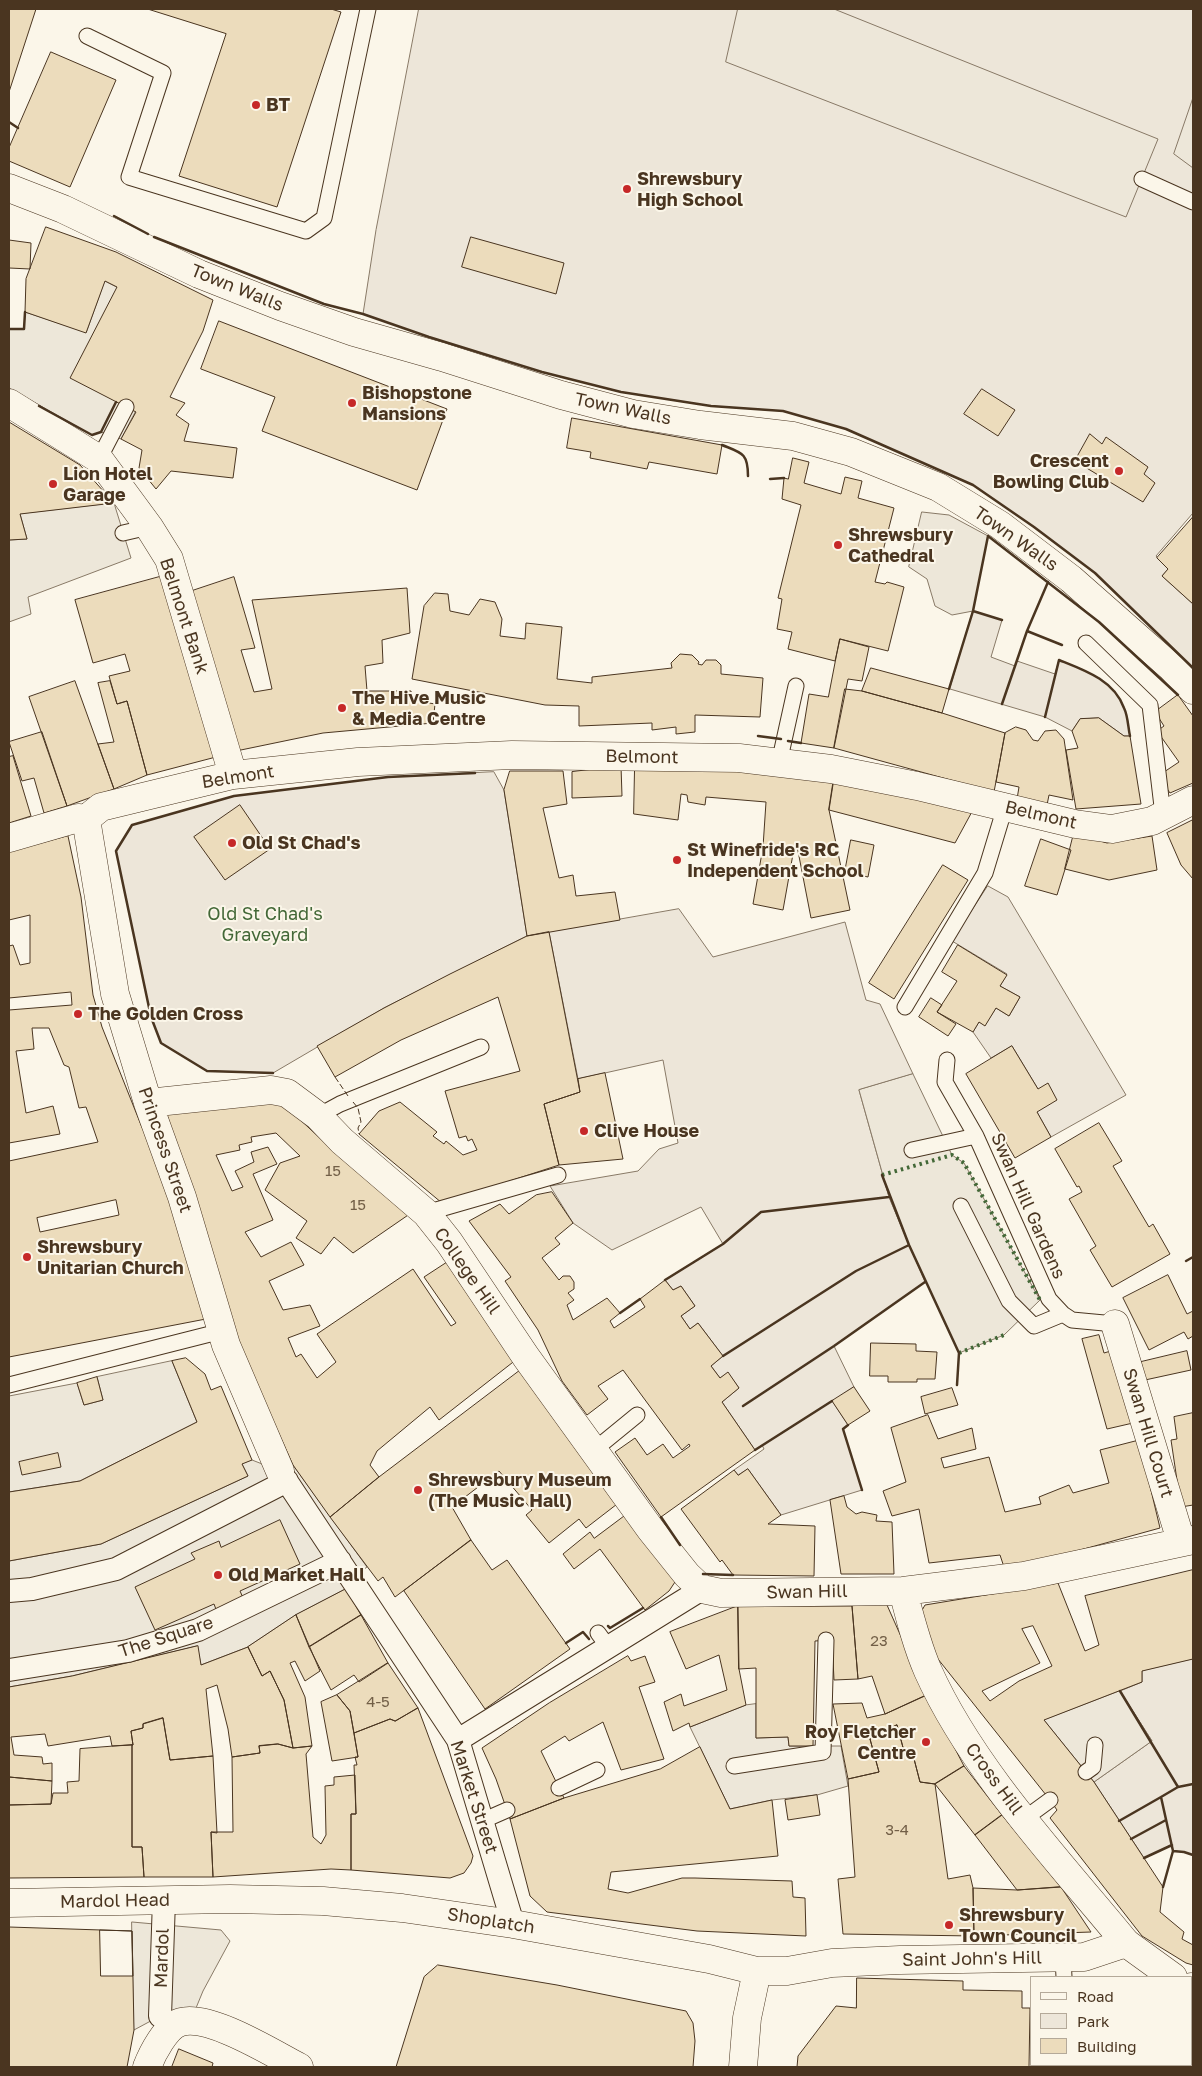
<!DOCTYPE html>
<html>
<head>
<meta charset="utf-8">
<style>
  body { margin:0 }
  #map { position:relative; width:1202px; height:2076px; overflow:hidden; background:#fbf6e9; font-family:"Golos Text",sans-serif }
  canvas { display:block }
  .frame { position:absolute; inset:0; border:10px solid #4a3520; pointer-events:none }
  .legend { position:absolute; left:1030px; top:1976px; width:162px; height:90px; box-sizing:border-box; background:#fbf6e9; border:1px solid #b4a999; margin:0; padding:6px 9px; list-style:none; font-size:15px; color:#4a3520 }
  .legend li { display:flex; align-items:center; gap:10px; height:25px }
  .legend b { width:25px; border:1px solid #b4a999 }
</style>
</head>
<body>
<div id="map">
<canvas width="1202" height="2076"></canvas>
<div class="frame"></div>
<ul class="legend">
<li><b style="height:6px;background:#fbf6e9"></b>Road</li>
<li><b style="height:14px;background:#ede6d9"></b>Park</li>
<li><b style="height:14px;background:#ecdcbc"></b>Building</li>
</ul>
</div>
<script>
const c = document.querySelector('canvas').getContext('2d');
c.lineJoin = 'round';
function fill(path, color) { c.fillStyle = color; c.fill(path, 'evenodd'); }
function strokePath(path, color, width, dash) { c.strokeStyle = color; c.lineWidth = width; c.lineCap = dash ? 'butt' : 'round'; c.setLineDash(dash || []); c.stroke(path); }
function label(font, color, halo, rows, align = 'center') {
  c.font = font + ' "Golos Text",sans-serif'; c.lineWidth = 4; c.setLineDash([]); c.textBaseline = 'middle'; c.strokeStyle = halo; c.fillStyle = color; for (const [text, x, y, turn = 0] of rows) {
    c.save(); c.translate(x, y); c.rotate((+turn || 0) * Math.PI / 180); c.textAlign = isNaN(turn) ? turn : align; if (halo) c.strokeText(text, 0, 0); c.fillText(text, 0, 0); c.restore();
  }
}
const green = new Path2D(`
  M419,9H1193V513L1156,556L1168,569L1162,576L1193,604V668L1095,573L1034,527L973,485L846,429L783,411L711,406L621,392L542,372L429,337L363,314L376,230Z
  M973,611L1002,620L991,657L1015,666L1017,661L1055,674L1059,660C1084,670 1114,680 1124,708C1128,716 1128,727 1130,736H1124L1099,718L1080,719L1072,731L1045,717L950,689Z
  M494,772L504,790L527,936L384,1008L273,1073L207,1071L161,1043L151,1017L116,851L132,825L234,796L388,777Z
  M988,886L1008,897L1126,1095L1051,1137L1037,1112L1038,1089L1012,1046L991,1058L973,1032L979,1022L985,1025L996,1008L1009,1016L1020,997L1000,986L1007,974L952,941Z
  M679,909L713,957L845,922L866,1000L880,1004L913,1074L859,1090L889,1197L925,1282L834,1346L854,1387L833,1402L848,1425L843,1429L862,1490L781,1515L748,1469L738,1475L734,1470L764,1449L762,1445L755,1450L722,1402L739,1388L728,1373L720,1378L711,1366L723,1356L698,1323L690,1329L681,1316L695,1306L681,1286L673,1290L665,1280L723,1244L701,1207L612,1250L573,1223L550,1186L638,1171L659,1149L678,1143L663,1060L578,1079L549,932Z
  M1193,1659V1855L1184,1852L1173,1851L1171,1845L1144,1858L1094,1782L1152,1741L1120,1691L1142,1682V1671Z`);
fill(green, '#ede6d9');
strokePath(green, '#887966', 1);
const parking = new Path2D(`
  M738,9H834L1158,139L1126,217L726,62Z
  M1193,98V168L1174,154Z
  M105,281L183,321L121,439L101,432L92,435L9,388V329H24L25,312L86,332Z
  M114,503L131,558L28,597L31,614L9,622V540L27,539L20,514Z
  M922,512L949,515L988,536L973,611L952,615L935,606L927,579L909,567Z
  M913,1074L952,1155L964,1163L1040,1300L1004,1335L959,1353L909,1245L889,1197L859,1090Z
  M172,1361L197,1422L80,1481L9,1492V1396L77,1383L84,1405L103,1400L97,1377Z
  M252,1460L280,1471L293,1465L367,1567L352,1578L346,1589L296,1615L248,1647L201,1665L197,1646L72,1676L9,1687V1561L101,1544L248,1476L242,1464Z
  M1120,1691L1152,1741L1094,1782L1044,1720Z
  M756,1704V1738L788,1737L789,1746H841L848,1786L817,1795L772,1800L730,1809L690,1727L746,1705Z
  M132,1922L221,1930L230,1941L203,1991L196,2008L160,2016L134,2030Z`);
fill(parking, '#ede7d9');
strokePath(parking, '#887966', 1);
const building = new Path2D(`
  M9,9H36L9,92Z
  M148,9H331L341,12L277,207L179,176L226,34Z
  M51,52L116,80L70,187L9,161V148Z
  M46,227L116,252L213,300L203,331L170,397L185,403L176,415L189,424L184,441L237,448L233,478L171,471L156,489L139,468L142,450L121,439L136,412L70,378L117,287L105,281L86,333L25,312L26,279Z
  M471,237L564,263L556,294L462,267Z
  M9,240L31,243L30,269L9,268Z
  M219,321L447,409L417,490L262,431L275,397L201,369Z
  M982,389L1015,410L998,436L964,414Z
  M572,418L722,445L717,474L649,462L647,469L590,458L591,452L567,448Z
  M9,422L80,465L114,503L20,514L27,539L9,540Z
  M1090,434L1102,444L1106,437L1148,467L1144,474L1155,483L1143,502L1075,461Z
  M793,458L809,462L804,483L841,494L845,477L862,481L858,498L894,508L875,582L885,584L887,582L904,587L888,651L840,639L835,661L788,649L792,632L777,629L782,599L778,598L801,505L782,499L784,478L788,479Z
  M1193,517V604L1162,576L1168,569L1157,558Z
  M163,576L216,757L147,775L127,701L117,704L109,676L130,671L125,654L93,663L75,600Z
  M234,577L255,648L241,650L254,692L272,689L252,600L407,588L410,633L382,640L383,663L365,666L367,691H411L412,700L435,704L433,723L323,733L236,751L186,593Z
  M435,593L448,594L450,611L469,615L480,599L495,602L502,619L500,636L525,639L526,623L562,627L557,679L592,683V677L672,668L671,663L680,654L692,655L699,662L698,664L702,665L706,660H716L721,665V674L763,678L760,717L695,715V732L676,734V727L652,730V723L579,726V706L545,705L412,679L424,606Z
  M840,639L869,647L862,681L848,679L834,748L801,743L809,694L828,697Z
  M871,668L949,689L942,713L862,691Z
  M75,681L114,789L67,806L29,697Z
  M110,681L117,704L127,701L147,775L114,789L98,744L114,742L98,683Z
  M845,689L862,691L942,713L1005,733L994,792L834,748Z
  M1178,695L1193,716V783L1170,793L1158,776L1179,762L1157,731L1164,726L1155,712Z
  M1099,718L1124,736H1130L1141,804L1076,809L1066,750L1078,748L1072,731L1080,719Z
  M1016,727L1026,730L1033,740L1038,741L1045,731L1056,730L1064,739L1073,800L1049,795L1047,805L1017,799L1019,787L996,782L1005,733Z
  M42,732L67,806L44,813L34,778L22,781L9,742Z
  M13,756L31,816L9,823V757Z
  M621,766L622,796L572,798V772Z
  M635,766L690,768L834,778L829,810L850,910L811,918L797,846L793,854L783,910L753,904L763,847L766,802L706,797L705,805L688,802L687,795L681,794L678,820L634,814Z
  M510,771H563L567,804L543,808L559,878L573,875L576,896L615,892L620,920L527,936L504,790Z
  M834,778L974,808L955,843L829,810Z
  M240,805L270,849L225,880L194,837Z
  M1193,820V879L1181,865L1167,833Z
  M1074,833L1107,843L1152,836L1157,870L1109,880L1065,869Z
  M68,836L81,897L93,995L102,1027L141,1125L150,1144L211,1318L9,1357V1161L98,1142L86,1107L79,1108L69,1067L64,1065L49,1028H32L34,1049L16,1051L26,1113L53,1106L60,1134L9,1143V1010L72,1005L71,992L9,998V946L13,945L20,965L30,963V915L9,920V852ZM116,1200L119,1215L40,1232L37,1218Z
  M1041,839L1071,850L1057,895L1025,886Z
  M851,840L874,845L868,877L845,872Z
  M943,865L968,880L894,999L869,983Z
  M549,932L580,1092L544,1104L559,1165L442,1203L359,1134L379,1111L400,1102L437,1132L433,1136L444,1144L446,1141L463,1155L477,1150L472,1139L468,1141L466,1136L459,1138L445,1091L520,1071L498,997L401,1040L335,1077L317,1046L384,1008L450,974L527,936Z
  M958,945L1007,975L1000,986L1020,997L1009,1016L996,1008L985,1026L979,1022L973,1032L937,1012L957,981L942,972Z
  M931,998L942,1005L937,1012L956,1024L948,1036L919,1017Z
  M1012,1046L1038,1089L1048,1083L1057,1100L1037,1112L1051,1137L1015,1158L966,1074Z
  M605,1073L623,1159L559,1165L544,1104L580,1092L578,1079Z
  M278,1099L324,1142L414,1211L353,1253L334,1237L321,1254L296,1238L307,1221L265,1190L280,1163L300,1156L276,1133L251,1137L252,1142L239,1145L240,1150L216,1155L232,1191L243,1187L235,1171L254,1162L251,1152L268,1147L277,1164L253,1174L273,1220L245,1232L261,1257L291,1242L304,1265L269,1281L283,1310L310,1305L320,1326L288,1338L296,1357L301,1354L317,1378L336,1362L317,1334L413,1269L451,1326L456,1323L424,1277L447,1262L517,1359L439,1420L430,1407L377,1451L370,1465L379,1477L330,1517L293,1465L240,1348L167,1115Z
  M1099,1123L1122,1161L1113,1166L1149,1227L1153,1224L1170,1254L1112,1287L1090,1250L1096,1246L1069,1199L1082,1192L1079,1186L1077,1187L1055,1149Z
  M552,1192L573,1223L555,1238L560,1244L542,1258L559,1280L563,1276H570L574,1282V1289L568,1293L574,1300L567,1305L573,1320L607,1298L620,1313L610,1321L614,1328L645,1307L640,1299L665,1280L673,1290L681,1286L695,1306L681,1316L690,1329L698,1323L723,1356L711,1366L720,1378L728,1372L739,1388L722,1402L755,1450L661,1517L615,1452L635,1438L647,1455L663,1444L673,1458L690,1446L689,1444L682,1450L623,1370L598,1386L608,1399L587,1415L562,1381L538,1330L505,1281L511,1277L469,1221L500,1204L509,1214L536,1195Z
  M1168,1275L1187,1314L1193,1311V1336L1188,1339L1184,1332L1149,1350L1123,1298Z
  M1099,1335L1104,1353L1114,1350L1133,1423L1107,1429L1082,1339Z
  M871,1343L916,1344V1351L937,1352L935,1379H917V1382H888V1376H870Z
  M1187,1351L1191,1370L1145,1380L1141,1362Z
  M186,1358L205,1374L211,1390L221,1386L252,1460L242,1464L248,1476L101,1544L9,1561V1492L80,1481L197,1422L172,1361Z
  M522,1369L621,1501L586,1528L579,1519L549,1543L526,1515L532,1510L499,1471L452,1507L471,1540L395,1597L383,1577L378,1581L330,1517L375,1480Z
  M97,1377L103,1400L84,1405L77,1383Z
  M854,1387L870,1411L848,1425L832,1401Z
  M952,1388L958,1405L925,1414L921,1397Z
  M1193,1413V1505L1181,1507L1171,1440L1177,1439L1174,1417Z
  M928,1415L938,1439L972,1428L976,1449L941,1458L944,1468L989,1457L1005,1512L1041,1504L1039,1497L1069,1485L1073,1493L1109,1483L1100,1450L1139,1440L1160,1528L1044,1560L1004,1567L1000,1555L929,1563L919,1509L892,1516L883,1491L906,1482L891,1428Z
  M58,1453L61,1467L22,1475L19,1462Z
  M748,1469L781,1515L768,1524L815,1526L814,1576L733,1575L722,1560L720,1562L681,1509L734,1470L738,1475Z
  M844,1496L847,1507L856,1514L862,1512L877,1515L876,1521L892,1522L894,1574H841L830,1500Z
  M630,1512L677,1579L669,1591L645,1610L600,1549L574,1569L563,1554L590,1532L594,1538Z
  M280,1520L300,1564L240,1591L244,1600L217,1612L214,1604L155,1630L135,1587L195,1559L191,1553L219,1541L221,1547Z
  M471,1540L492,1570L507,1560L570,1649L485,1709L404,1591Z
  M1193,1570V1659L1142,1671V1682L1044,1720L1094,1782L1163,1887L1160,1912L1184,1932L1182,1939L1193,1945V1965L1186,1963L1142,1936L1050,1818L1057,1810L1050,1800L930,1649L921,1612L925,1605L1058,1583L1085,1651L1099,1645L1085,1596ZM1033,1626L1052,1666L1019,1681L990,1701L982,1691L1040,1663L1022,1629Z
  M346,1589L361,1615L309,1647L296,1615Z
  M887,1605L927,1695L885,1714L872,1676L858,1679L852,1606Z
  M738,1606L739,1669L746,1705L690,1727L689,1723L673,1731L664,1702L681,1694L684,1706L727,1690L719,1655L686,1669L670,1632Z
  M738,1606H852L858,1679L834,1680L832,1640L815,1641L813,1746H789L788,1737L756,1738V1668L739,1669Z
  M296,1615L320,1671L305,1681L295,1661L290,1663L305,1697L312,1746L293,1748L284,1700L270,1671L262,1676L248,1647Z
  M361,1615L388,1663L359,1682L354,1675L331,1690L309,1647Z
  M198,1646L201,1665L248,1647L262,1676L270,1671L284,1700L293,1748L278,1744L259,1746L260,1753L232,1757L228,1729L217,1685L206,1689L213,1756L170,1760L163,1718L143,1724V1728L131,1731L133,1745L112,1746L110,1736L48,1746L45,1734L11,1737L14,1755L42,1757L43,1764L52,1763V1781L9,1777V1687L72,1676Z
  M628,1656L631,1661L645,1656L655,1682L639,1687L664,1759L621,1770L603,1722L569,1741L565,1736L541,1751L564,1798L510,1819L496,1779L482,1748L549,1703Z
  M388,1663L418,1708L395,1721L390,1719L354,1733L350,1711L337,1695Z
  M337,1695L350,1711L358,1757L332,1761L321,1702Z
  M927,1695L964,1766L935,1784L920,1782L913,1755H905L897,1725L870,1739L879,1772L848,1779L833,1704L862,1703L867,1718L885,1714Z
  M418,1708L473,1856L471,1863L464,1873L450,1878L351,1870V1814H356L354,1765H357L355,1757H358L354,1733L390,1719L395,1721Z
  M163,1718L170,1760L213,1756L217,1833L211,1832L213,1877H144L142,1847H132V1745H133L131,1731L143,1728V1724Z
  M897,1725L905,1755H913L920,1782L935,1784L948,1879L970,1875L973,1888L974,1936L843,1934L838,1879L855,1877L848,1779L879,1772L870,1739Z
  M278,1744L293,1748L312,1746L306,1754L313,1837L321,1844L326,1835L325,1786L334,1785V1777L355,1775L356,1814H351V1870L331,1869L213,1877L211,1832H233L232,1757L260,1753L259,1746Z
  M132,1745V1847H142L144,1877L9,1878V1805L51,1804L53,1793H68L67,1782L79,1781L80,1749Z
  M700,1747L730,1809L772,1800L778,1856L611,1872L608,1889L628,1893L682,1878H695L792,1881L793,1897L805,1898L806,1936L697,1931L547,1912L530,1896L510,1819L564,1798L660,1769Z
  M964,1766L1002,1815L975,1835L935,1784Z
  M9,1777L52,1781L51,1804L9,1805Z
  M817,1795L820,1815L788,1820L785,1800Z
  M1002,1815L1061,1887L1017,1890L975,1835Z
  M1061,1887L1091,1932L974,1936L973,1888L1017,1890Z
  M9,1927L132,1931L134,2030L127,2067H9Z
  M100,1930L132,1931L133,1976H101Z
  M438,1965L557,1985L686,2011L693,2023L695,2041L693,2067H396L424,1977Z
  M857,1978L963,1981V1990L1022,1991V2008H1030L1029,2067H797L798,2056L836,2006L856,2008Z
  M1192,2011L1193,2067H1188V2065H1191Z
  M179,2049L213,2063L212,2067H172Z
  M1040,2065H1125V2067H1040Z
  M1125,2065H1188V2067H1125Z`);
fill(building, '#ecdcbc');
strokePath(building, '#4a3520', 1);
const service = new Path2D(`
  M87,36L163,73L129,177L306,231L324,218L368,9
  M1142,179L1193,202
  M99,459L126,407
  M123,533L149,527
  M1086,643L1150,705L1163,815
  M779,763L796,686
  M905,1007L985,873L1005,807
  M947,1060L945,1082L976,1136L1049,1299L1063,1314L1072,1320L1115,1324
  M318,1116L340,1104L481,1047
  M912,1150L976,1136
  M961,1206L1009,1301L1034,1326L1063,1314
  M426,1213L558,1175
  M9,1385L222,1331
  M593,1451L637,1415
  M598,1633L609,1648
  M734,1766L823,1752L826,1640
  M1086,1772L1093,1767L1095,1745
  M559,1788L597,1770
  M1024,1819L1050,1800
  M482,1821L507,1810
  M1063,1958L1064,1977`);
const pedestrian = new Path2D(`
  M280,1471L458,1740L513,1924
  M9,1591L32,1589L116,1569L287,1481
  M9,1670L128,1651L198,1630L340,1561
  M458,1740L702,1589
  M160,2016L164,1900`);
const minor = new Path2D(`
  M9,403L99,459L149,527L169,559L233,775
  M86,819L101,807L233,775L358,762L512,755L739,758L831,769L917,786L1075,824L1112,829L1152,821L1193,800
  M86,819L115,994L148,1103L182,1197L226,1345L280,1471
  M9,838L78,818L86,819
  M148,1103L271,1090L287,1093L318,1116L342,1141L426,1213L449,1242L526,1357L651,1530L687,1575L702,1589L721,1593L903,1591L1024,1576L1193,1540
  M1115,1324L1181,1541
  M903,1591C910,1618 917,1646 928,1671C972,1769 1058,1860 1126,1943
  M147,2067C152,2054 166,2026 181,2022C210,2014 272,2053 299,2067`);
const tertiary = new Path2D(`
  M9,188L63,209L199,274L280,306L354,332L442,357L561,395L633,414L700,425L793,436L851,452L938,487L1000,525L1071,579L1172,668L1193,690
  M9,1903L230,1899L323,1901L402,1908L513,1924L709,1959L757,1971H787L832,1963L900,1960L1084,1957L1126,1943L1173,1977
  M1191,1987L1193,1988
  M743,2067L747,2018L757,1971`);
strokePath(service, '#4a3520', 17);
strokePath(pedestrian, '#4a3520', 24);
strokePath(minor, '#4a3520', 29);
strokePath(tertiary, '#4a3520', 29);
strokePath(service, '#fbf6e9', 15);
strokePath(pedestrian, '#fbf6e9', 22);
strokePath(minor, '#fbf6e9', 28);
strokePath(tertiary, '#fbf6e9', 28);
strokePath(new Path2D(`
  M882,1175L952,1155L964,1163L1040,1300
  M959,1353L1004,1335`), '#436837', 4, [2.5, 4]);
strokePath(new Path2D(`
  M335,1077L348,1096
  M353,1102L358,1108L361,1122L358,1128L359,1134`), '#4a3520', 1, [6, 2.5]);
strokePath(new Path2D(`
  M9,122L18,128
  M114,216L148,234
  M154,237L324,304L363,314L429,337L542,372L621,392L711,406L783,411L846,429L973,485L1034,527L1095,573L1193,668
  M9,329H24L25,312
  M39,406L92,435L101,432L116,402
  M722,445C742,453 748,453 748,476
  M770,479L784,478
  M973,611L1002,620
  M1027,631L1048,582
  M949,689L973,611L988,536L1099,622L1178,695
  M1002,704L1027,631L1062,645
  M1045,717L1059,660C1084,670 1114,680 1124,708C1128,716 1128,727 1130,736
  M758,736L781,739
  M788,741L801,743
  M273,1073L207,1071L161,1043L151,1017L116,851L132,825L234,796L388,777L475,773
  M882,1175L909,1245L959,1353L957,1385
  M1186,1261L1193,1257
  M665,1280L723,1244L761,1212L889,1197
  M620,1313L640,1299
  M723,1356L856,1271L909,1245
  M743,1406L834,1346L925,1282
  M848,1425L843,1429L862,1490
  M755,1450L832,1401
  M661,1517L680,1545
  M703,1574L733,1575
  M608,1626L610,1628L643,1608
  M566,1643L583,1632L589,1639
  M1120,1691L1178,1787L1193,1784
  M1178,1787L1161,1797L1173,1851L1184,1852L1193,1855
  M1119,1821L1161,1797
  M1131,1839L1166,1820
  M1144,1858L1172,1845
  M1163,1887L1173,1851`), '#4a3520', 2.5);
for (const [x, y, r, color] of [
  [256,105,5,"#c62828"],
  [627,189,5,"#c62828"],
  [352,403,5,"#c62828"],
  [1119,471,5,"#c62828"],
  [53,484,5,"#c62828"],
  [838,545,5,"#c62828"],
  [342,708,5,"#c62828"],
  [232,843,5,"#c62828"],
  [677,860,5,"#c62828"],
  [78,1014,5,"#c62828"],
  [584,1131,5,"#c62828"],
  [27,1257,5,"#c62828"],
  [418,1490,5,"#c62828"],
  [218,1575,5,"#c62828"],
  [926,1742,5,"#c62828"],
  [949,1925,5,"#c62828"]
]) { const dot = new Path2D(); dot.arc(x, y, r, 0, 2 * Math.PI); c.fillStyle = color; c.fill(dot); strokePath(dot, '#fbf6e9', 2); }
label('15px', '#725f47', null, [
  ["15",333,1171],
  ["15",358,1205],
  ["23",879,1641],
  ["4-5",378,1702],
  ["3-4",897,1830]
]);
label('bold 18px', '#4a3520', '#fbf6e9', [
  ["BT",266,105],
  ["Shrewsbury",637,179],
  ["High School",637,200],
  ["Bishopstone",362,393],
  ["Mansions",362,414],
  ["Crescent",1109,461,"right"],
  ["Bowling Club",1109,482,"right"],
  ["Lion Hotel",63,474],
  ["Garage",63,495],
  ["Shrewsbury",848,535],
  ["Cathedral",848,556],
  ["The Hive Music",352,698],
  ["& Media Centre",352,719],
  ["Old St Chad's",242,843],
  ["St Winefride's RC",687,850],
  ["Independent School",687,871],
  ["The Golden Cross",88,1014],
  ["Clive House",594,1131],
  ["Shrewsbury",37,1247],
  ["Unitarian Church",37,1268],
  ["Shrewsbury Museum",428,1480],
  ["(The Music Hall)",428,1501],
  ["Old Market Hall",228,1575],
  ["Roy Fletcher",916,1732,"right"],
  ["Centre",916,1753,"right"],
  ["Shrewsbury",959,1915],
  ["Town Council",959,1936]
], 'left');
label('18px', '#4a3520', '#fbf6e9', [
  ["Town Walls",237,288,22],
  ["Town Walls",623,409,12],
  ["Town Walls",1016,539,35],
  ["Belmont Bank",184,616,72],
  ["Belmont",642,757,1],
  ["Belmont",238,777,-9],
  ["Belmont",1041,815,13],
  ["Princess Street",165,1150,71],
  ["Swan Hill Gardens",1028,1206,66],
  ["College Hill",467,1271,55],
  ["Swan Hill Court",1148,1433,73],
  ["Swan Hill",807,1592,-1],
  ["The Square",166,1637,-18],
  ["Cross Hill",994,1779,54],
  ["Market Street",474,1797,72],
  ["Mardol Head",115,1901,-1],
  ["Shoplatch",491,1921,9],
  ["Mardol",162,1958,-88],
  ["Saint John's Hill",972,1959,-1]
]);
label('18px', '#436837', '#fbf6e9', [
  ["Old St Chad's",265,914],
  ["Graveyard",265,935]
]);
</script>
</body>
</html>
